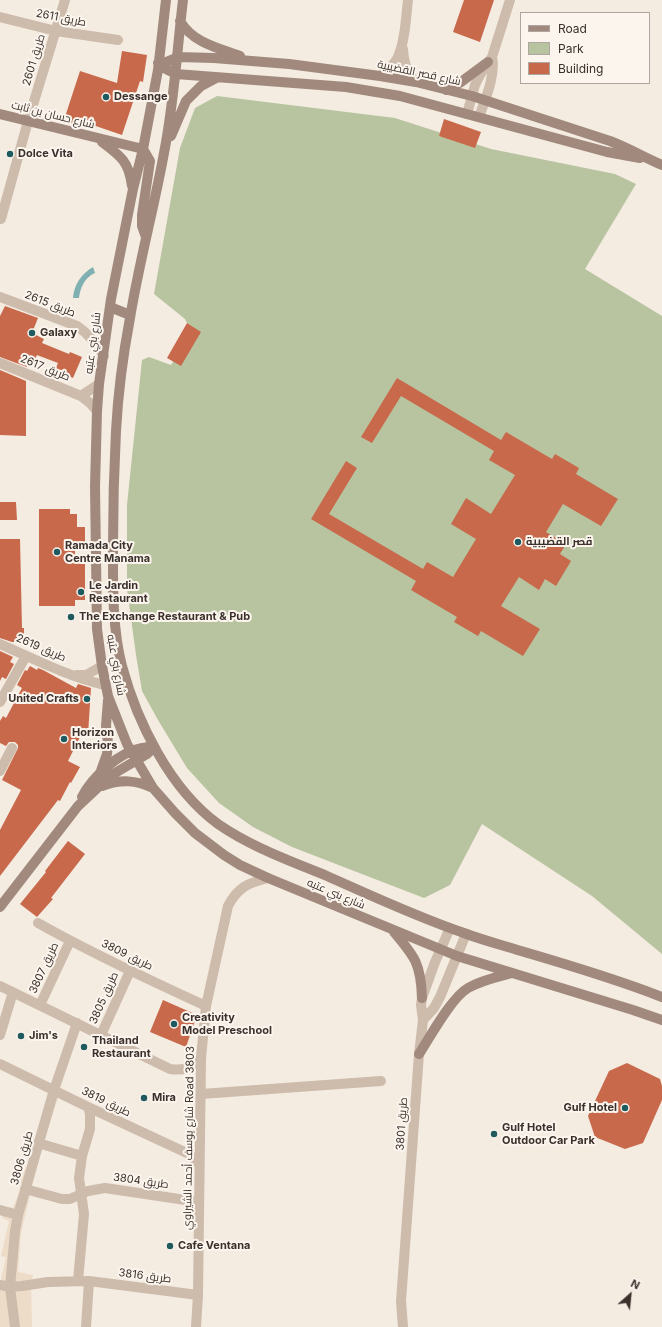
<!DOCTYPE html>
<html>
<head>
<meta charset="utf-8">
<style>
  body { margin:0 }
  #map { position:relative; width:662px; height:1327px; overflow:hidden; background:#f4ebe1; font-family:Inter,sans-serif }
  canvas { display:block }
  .legend { position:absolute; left:520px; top:12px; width:130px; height:72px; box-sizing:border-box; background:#fbf5ee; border:1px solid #aea6a0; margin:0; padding:5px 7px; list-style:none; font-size:12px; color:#3b302b }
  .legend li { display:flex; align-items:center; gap:8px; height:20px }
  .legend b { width:20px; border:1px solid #aea6a0 }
  .north { position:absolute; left:610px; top:1275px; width:40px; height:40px; -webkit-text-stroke:3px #fbf5ee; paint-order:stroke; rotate:27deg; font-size:11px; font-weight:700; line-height:16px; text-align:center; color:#3b302b }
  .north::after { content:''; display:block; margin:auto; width:14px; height:18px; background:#3b302b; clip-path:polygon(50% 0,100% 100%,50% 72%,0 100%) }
</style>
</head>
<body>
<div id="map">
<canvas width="662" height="1327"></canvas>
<ul class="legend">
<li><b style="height:5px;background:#a18a7d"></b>Road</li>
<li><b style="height:11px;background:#b8c4a0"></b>Park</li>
<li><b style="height:11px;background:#c8694b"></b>Building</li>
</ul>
<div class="north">N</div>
</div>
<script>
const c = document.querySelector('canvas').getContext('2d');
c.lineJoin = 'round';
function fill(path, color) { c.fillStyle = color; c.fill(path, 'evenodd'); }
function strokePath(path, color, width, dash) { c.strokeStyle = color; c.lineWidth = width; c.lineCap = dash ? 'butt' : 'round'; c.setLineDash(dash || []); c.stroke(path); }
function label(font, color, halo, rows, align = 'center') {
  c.font = font + ' Inter,Cairo,sans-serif'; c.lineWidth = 4; c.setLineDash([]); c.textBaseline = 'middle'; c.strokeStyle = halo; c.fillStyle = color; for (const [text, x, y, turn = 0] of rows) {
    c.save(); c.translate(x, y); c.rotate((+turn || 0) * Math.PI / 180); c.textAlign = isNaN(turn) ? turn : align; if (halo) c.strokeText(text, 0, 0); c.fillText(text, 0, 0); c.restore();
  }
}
fill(new Path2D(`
  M217,96L395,118L491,149L615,174L636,184L585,269L662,316V954L592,896L482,824L450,885L424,898L292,847L253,827L219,803L187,768L158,720L142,691L136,655L127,589V505L142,360L149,357L171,365L193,327L187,323L185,319L154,294L180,148L195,108Z`), '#b8c4a0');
fill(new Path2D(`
  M61,1089L41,1150L21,1233L18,1272L33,1275L31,1285L32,1327H0V1283L6,1257L1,1256L9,1221L2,1218L3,1206L13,1208L22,1185L19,1182L28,1164L36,1137Z`), '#ecdcc8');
fill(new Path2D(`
  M93,267L95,273C85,277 80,288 79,298H73C74,285 81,274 93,267Z`), '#7fb0b2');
fill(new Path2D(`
  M464,0H494L480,42L453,32Z
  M122,51L147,55L143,82L140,81L122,135L84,122L83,127L64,120L80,71L117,83Z
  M444,119L481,132L475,148L439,136Z
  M5,306L38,318L32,333L44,339L42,343L69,354L70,352L82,357L73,378L55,370L58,363L37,355L32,366L27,364V367L0,357V316Z
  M187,323L201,332L181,366L167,358Z
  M0,370L26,381V436L0,435Z
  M397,378L501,440L506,432L552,459L555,454L579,468L576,474L618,499L601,526L563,504L546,532L566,544L560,554L571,561L556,586L545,579L539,590L519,577L501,606L540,629L523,656L481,631L478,636L454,622L457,617L411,590L416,581L311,519L346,461L357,468L329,514L423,569L427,562L453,577L476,539L451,524L466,498L491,514L515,475L489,460L494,451L401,396L372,443L361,437Z
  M0,502H16L17,520H0Z
  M39,509H70V514H77V527H85V542H75V562H85V600H75V606H39Z
  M0,539H20L22,628H24V642H12L0,638Z
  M0,651L13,657L10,662L14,664L6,679L2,677L0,681Z
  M30,666L37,670L38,668L43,670L76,688L78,684L91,688L88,735L82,733L68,761L80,767L71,783L70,782L60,801L58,800L0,876V830L21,790L2,780L18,748V745L15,742H9L6,746L0,743V721L3,716L6,718L22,688L17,685L25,670L27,671Z
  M68,841L85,854L51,898L53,899L37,917L20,904L46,872L45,871Z
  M163,1000L197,1015L186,1047L150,1032Z
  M627,1063L660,1079L662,1086V1100L643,1143L625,1149L595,1137L588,1116L609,1071Z`), '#c8694b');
strokePath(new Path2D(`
  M0,17L56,31L118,40
  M403,49C404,64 407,72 416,82
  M380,76C386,71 393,66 397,59C405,43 406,17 408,0
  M467,114L475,85L480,75L492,57L510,0
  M479,117C485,100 496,75 492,57
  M1,219L28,121L65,0
  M0,297L77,326C89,334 96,344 104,356
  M0,363L81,396L90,403L97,411
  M81,396L99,384
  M0,644C34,659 69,677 105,685
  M77,675H86L102,666
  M0,702L26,656
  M0,771L12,748
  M38,923C93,954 149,980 206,1006
  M0,986L170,1069C183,1071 192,1068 201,1058
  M40,1005L70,941
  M423,1020L434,1008L440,997L466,934
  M0,1035L13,992
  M101,1035L130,971
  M0,1064L88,1107L189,1154L199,1164
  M201,1094L381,1081
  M38,1143L82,1156
  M25,1189L62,1199H70L88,1191L105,1188L199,1202
  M0,1210L18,1215
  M78,1281L84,1214L79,1178L82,1156L90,1129V1114L88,1107
  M0,1285L10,1287L22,1286L48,1282L89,1281L198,1295
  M15,1327L10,1287L15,1231L18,1215L54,1090L77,1023
  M86,1327L89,1281
  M196,1327L198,1295L201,1058L206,1006L228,906C238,887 248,883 268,878
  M403,1327L401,1301L419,1054L423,1020L421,1005L422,998L435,962L450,928`), '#cdbbac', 10);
strokePath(new Path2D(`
  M166,0L158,70L143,149L133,189L111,299L99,384L97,411L95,487L97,629L102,666L108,696L127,744L153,788L175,813L195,833L224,855L240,865L268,878L457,956L633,1010L662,1020
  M183,0C177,51 174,103 164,153C154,208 139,263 130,318C123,355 118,393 116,431C114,469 113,507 113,545C113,584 112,628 122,666C137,722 170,789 218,824C251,847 291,861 327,876C372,896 417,917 464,933C482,940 502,945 521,951C569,965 616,979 662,997
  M180,21C193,43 218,48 240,56
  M158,63L166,69L176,74L346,87L400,96L607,152L640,158
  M158,70L166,62L178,57L214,58L289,64L380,76L416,82L472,96L610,141C628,148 644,157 662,165
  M446,90L461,82L488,62
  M0,114L143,149L150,161L142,215V226L146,237
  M171,136L186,101L201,86L216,78
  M102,142C121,156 129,162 132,186
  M110,307L130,315
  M101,771L107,754L108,743L106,726L108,700
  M102,786C121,779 136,780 153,788
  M82,797C92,777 119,752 142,748C146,747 150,747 154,747
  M0,907L78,806L110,776L147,754L154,747
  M394,932C415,957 421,964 422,998
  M419,1054C430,1037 452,997 468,988C482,980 497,977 512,973`), '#a18a7d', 10);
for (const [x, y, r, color] of [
  [106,97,4,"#1f5a5e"],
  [10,154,4,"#1f5a5e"],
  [32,333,4,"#1f5a5e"],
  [518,542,4,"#1f5a5e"],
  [57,552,4,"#1f5a5e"],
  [81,592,4,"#1f5a5e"],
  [71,617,4,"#1f5a5e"],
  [87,699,4,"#1f5a5e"],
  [64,739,4,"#1f5a5e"],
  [174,1024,4,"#1f5a5e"],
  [21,1036,4,"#1f5a5e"],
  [84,1047,4,"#1f5a5e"],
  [144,1098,4,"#1f5a5e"],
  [625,1108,4,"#1f5a5e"],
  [494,1134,4,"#1f5a5e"],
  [170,1246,4,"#1f5a5e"]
]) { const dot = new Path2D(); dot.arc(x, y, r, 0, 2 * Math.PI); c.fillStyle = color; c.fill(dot); strokePath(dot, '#fbf5ee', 1.5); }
label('11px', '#3b302b', '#fbf5ee', [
  ["طريق 2611",61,18,11],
  ["طريق 2601",34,60,-73],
  ["شارع قصر القضيبية",419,73,12],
  ["شارع حسان بن ثابت",53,115,14],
  ["طريق 2615",50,304,21],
  ["شارع بني عتبه",93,343,-82],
  ["طريق 2617",45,368,22],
  ["طريق 2619",41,648,23],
  ["شارع بني عتبه",116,665,80],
  ["شارع بني عتبه",336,894,23],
  ["طريق 3809",127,955,26],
  ["طريق 3807",44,968,-65],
  ["طريق 3805",104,998,-66],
  ["طريق 3819",106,1102,26],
  ["طريق 3801",402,1124,-86],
  ["شارع يوسف أحمد الشيراوي Road 3803",189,1138,-89],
  ["طريق 3806",22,1158,-74],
  ["طريق 3804",141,1181,8],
  ["طريق 3816",145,1276,7]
]);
label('bold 11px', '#3b302b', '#fbf5ee', [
  ["Dessange",114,97],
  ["Dolce Vita",18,154],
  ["Galaxy",40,333],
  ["قصر القضيبية",526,542],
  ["Ramada City",65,546],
  ["Centre Manama",65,559],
  ["Le Jardin",89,586],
  ["Restaurant",89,599],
  ["The Exchange Restaurant & Pub",79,617],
  ["United Crafts",79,699,"right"],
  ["Horizon",72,733],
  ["Interiors",72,746],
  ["Creativity",182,1018],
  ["Model Preschool",182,1031],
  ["Jim's",29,1036],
  ["Thailand",92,1041],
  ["Restaurant",92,1054],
  ["Mira",152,1098],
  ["Gulf Hotel",617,1108,"right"],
  ["Gulf Hotel",502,1128],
  ["Outdoor Car Park",502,1141],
  ["Cafe Ventana",178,1246]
], 'left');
</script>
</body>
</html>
